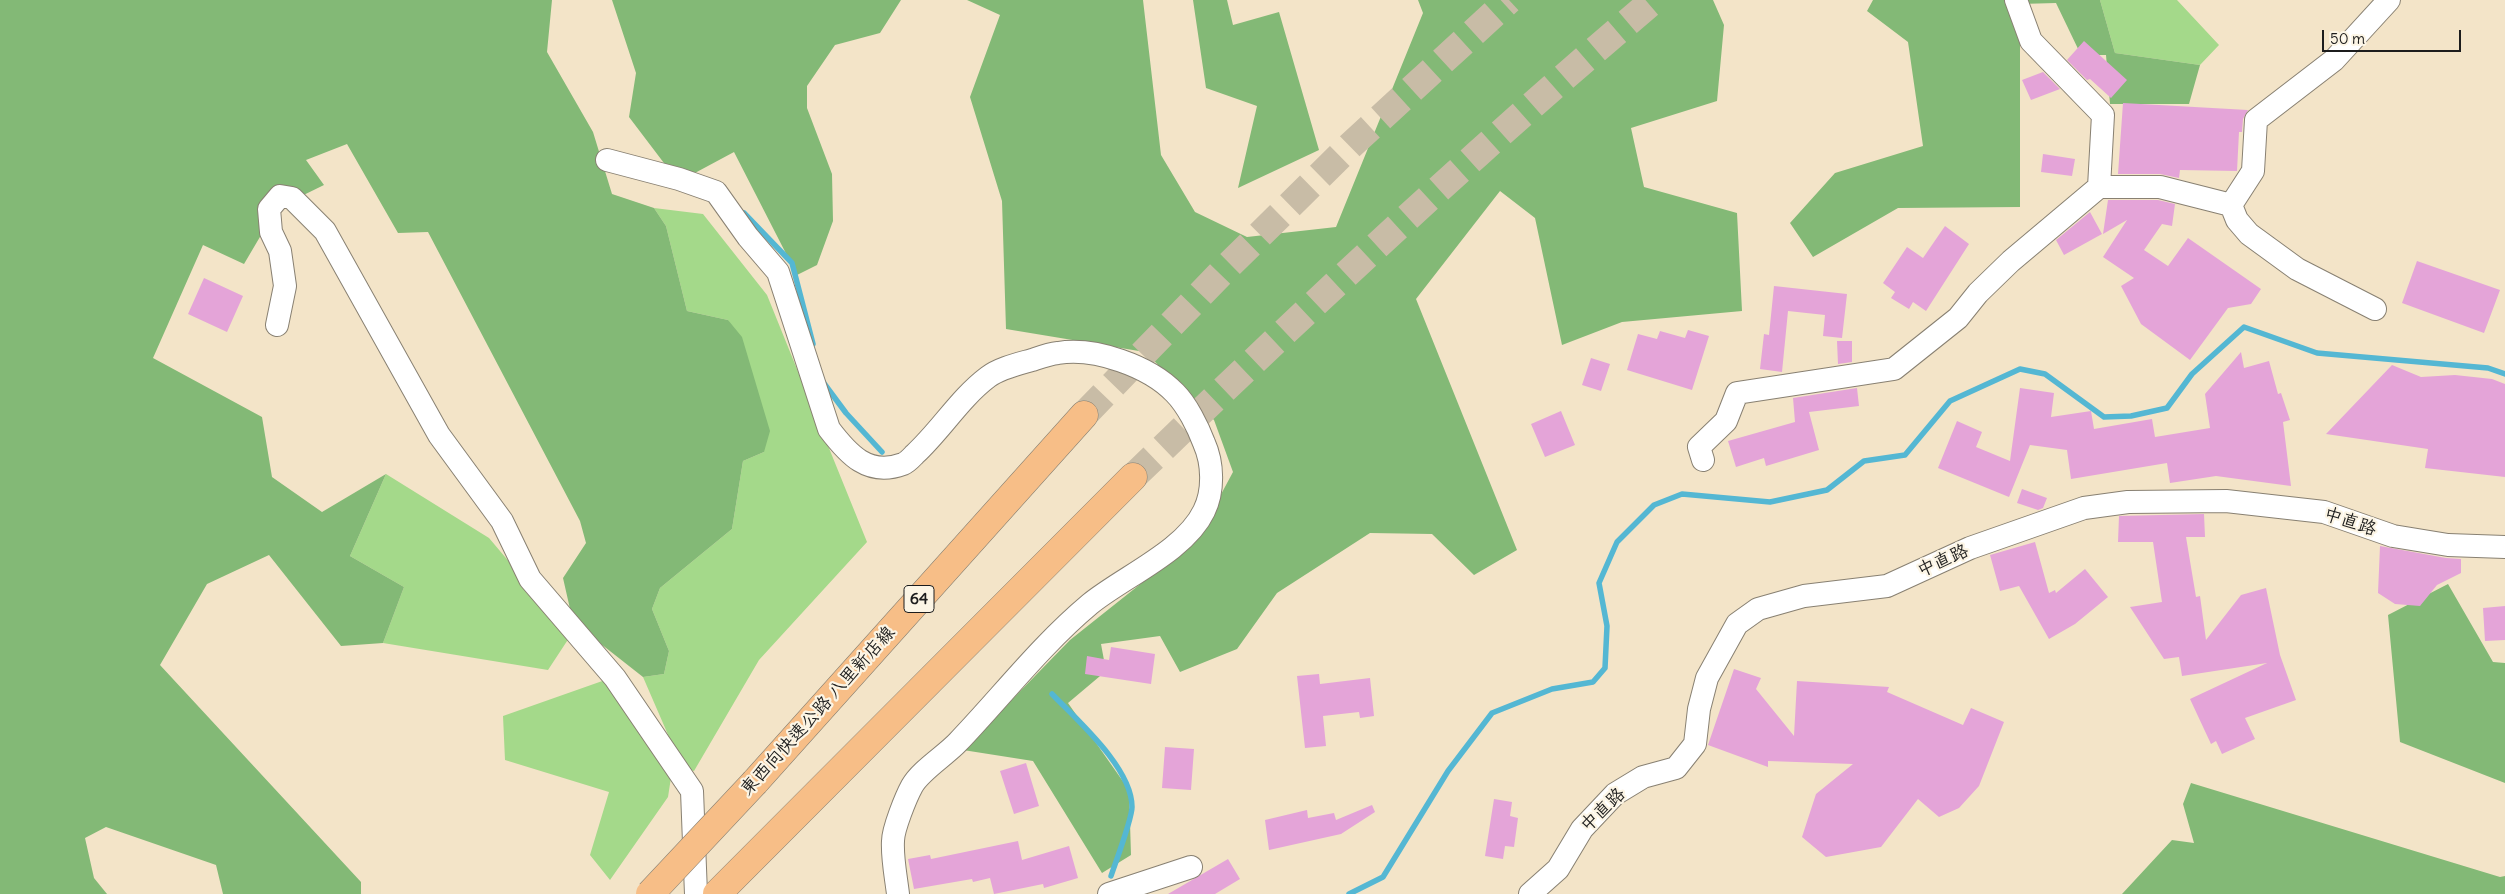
<!DOCTYPE html>
<html>
<head>
<meta charset="utf-8">
<style>
  body { margin:0 }
  #map { position:relative; width:2505px; height:894px; overflow:hidden; background:#f3e4c8; font-family:Delius,sans-serif }
  canvas { display:block }
  .scale { position:absolute; left:2322px; top:30px; width:139px; height:22px; box-sizing:border-box; border:2px solid #1c1c1c; border-top:0; padding-left:6px; font-size:15px; line-height:18px; white-space:nowrap; color:#1c1c1c; -webkit-text-stroke:4px #fcf5e5; paint-order:stroke }
</style>
</head>
<body>
<div id="map">
<canvas width="2505" height="894"></canvas>
<div class="scale">50 m</div>
</div>
<script>
const c = document.querySelector('canvas').getContext('2d');
c.lineJoin = 'round';
function fill(path, color) { c.fillStyle = color; c.fill(path, 'evenodd'); }
function strokePath(path, color, width, dash) { c.strokeStyle = color; c.lineWidth = width; c.lineCap = dash ? 'butt' : 'round'; c.setLineDash(dash || []); c.stroke(path); }
function label(font, color, halo, rows, align = 'center') {
  c.font = font + ' Delius,"LXGW WenKai TC",sans-serif'; c.lineWidth = 4.5; c.setLineDash([]); c.textBaseline = 'middle'; c.strokeStyle = halo; c.fillStyle = color; for (const [text, x, y, turn = 0] of rows) {
    c.save(); c.translate(x, y); c.rotate((+turn || 0) * Math.PI / 180); c.textAlign = isNaN(turn) ? turn : align; if (halo) c.strokeText(text, 0, 0); c.fillText(text, 0, 0); c.restore();
  }
}
fill(new Path2D(`
  M2100,0H2177L2219,45L2200,65L2115,53Z
  M654,208L703,214L767,295L867,542L759,660L694,771L682,767L643,677L664,674L669,651L652,609L660,588L732,529L743,461L764,452L728,320L687,311L666,226Z
  M386,474L489,538L571,635L548,670L383,643L404,587L350,556Z
  M608,679L672,771L668,797L610,880L590,855L609,792L505,760L503,716Z`), '#a4d98a');
fill(new Path2D(`
  M0,0H552L547,52L593,132L612,194L654,208L666,226L687,311L728,320L742,337L770,431L764,452L743,461L732,529L660,588L652,609L669,651L664,674L643,677L573,622L563,578L586,543L580,521L428,232L398,233L347,144L306,160L324,185L277,208L244,264L203,245L153,358L262,417L272,477L322,512L386,474L350,556L404,587L383,643L341,646L269,555L207,584L160,665L361,882V894H223L216,865L106,827L85,838L94,878L107,894H0Z
  M612,0H901L880,33L835,45L807,86V108L832,174L833,221L817,265L797,275L734,152L693,174L670,171L629,117L636,73Z
  M967,0H1143L1161,155L1195,212L1247,237L1336,227L1423,13L1418,0H1713L1724,25L1717,101L1631,128L1644,187L1737,213L1742,311L1622,322L1562,345L1535,218L1500,191L1416,299L1517,550L1474,575L1432,534L1370,533L1277,593L1237,649L1180,672L1160,636L1101,644L1106,671L1068,703L1129,790L1131,855L1102,873L1033,761L963,750L1070,640L1197,539L1233,472L1214,420L1145,352L1006,329L1002,201L970,97L1000,15Z
  M1193,0H1227L1233,25L1279,12L1319,150L1238,188L1257,106L1206,88Z
  M1873,0H2100L2115,53L2200,65L2189,104H2110L2106,55H2081L2056,3L2020,4V207L1898,208L1813,257L1790,223L1835,173L1923,146L1908,42L1867,11Z
  M2448,584L2493,662L2505,663V783L2400,742L2388,615Z
  M2191,783L2500,877L2505,876V894H2122L2172,840L2194,843L2183,804Z`), '#83b976');
strokePath(new Path2D(`
  M744,213L792,263L813,344
  M823,382L846,413L882,452
  M1052,694C1078,721 1132,768 1132,807C1132,819 1116,861 1111,876
  M1349,894L1383,877L1448,771L1492,713L1552,689L1593,682L1605,668L1607,626L1599,583L1617,542L1654,505L1682,494L1770,502L1827,490L1864,461L1905,455L1950,401L2020,369L2045,374L2104,417L2131,416L2167,408L2192,374L2244,327L2317,353L2488,368L2505,374`), '#54b7d3', 5.5);
fill(new Path2D(`
  M2084,41L2127,80L2111,98L2090,79L2087,80L2067,60Z
  M2043,72L2060,89L2031,100L2022,80Z
  M2123,103L2248,110L2243,119L2242,132H2239L2237,171L2180,170L2179,178L2160,174H2118Z
  M2043,154L2075,159L2072,176L2041,172Z
  M2108,200H2158L2175,204L2172,226L2162,224L2144,250L2168,266L2188,238L2261,289L2251,304L2228,308L2190,360L2141,324L2121,286L2134,278L2103,257L2127,220L2103,234Z
  M2090,212L2102,234L2064,255L2056,240Z
  M1945,226L1969,244L1926,311L1913,302L1909,309L1891,298L1895,292L1883,283L1907,247L1923,258Z
  M2417,261L2500,290L2484,333L2402,303Z
  M204,278L243,296L227,332L188,314Z
  M1774,286L1847,294L1842,338L1823,336L1825,315L1788,311L1782,372L1760,369L1764,334L1769,335Z
  M1688,330L1709,336L1692,390L1627,370L1638,334L1657,339L1660,331L1685,338Z
  M1837,341H1852V362L1838,364Z
  M2241,352L2244,368L2269,361L2278,394L2281,393L2290,420L2283,422L2291,486L2216,476L2170,483L2167,463L2071,479L2067,450L2030,445L2009,497L1938,468L1957,421L1982,432L1976,447L2010,461L2020,388L2054,393L2051,417L2091,411L2094,429L2152,419L2155,437L2210,428L2205,394Z
  M1591,358L1610,364L1601,391L1582,385Z
  M2392,365L2421,377L2455,375L2492,379L2505,384V477L2425,468L2428,449L2326,434Z
  M1857,388L1859,406L1809,412L1819,450L1766,466L1764,458L1736,467L1728,441L1795,422L1793,398Z
  M1561,411L1575,445L1545,457L1531,424Z
  M2022,489L2047,498L2043,508L2038,510L2017,503Z
  M2204,514L2205,537H2186L2196,597L2200,596L2206,640L2241,595L2266,588L2280,655L2296,700L2245,718L2255,739L2222,754L2216,741L2211,744L2190,699L2267,663L2182,676L2179,657L2164,659L2130,607L2162,602L2153,542H2118L2119,516Z
  M2035,542L2049,593L2055,590L2056,593L2085,569L2108,597L2075,624L2049,639L2019,586L2000,591L1990,555Z
  M2380,546L2446,558L2461,559V573L2437,585L2420,606L2395,604L2378,593Z
  M2505,606V640L2485,641L2483,608Z
  M1111,647L1155,654L1151,684L1085,674L1087,656L1109,660Z
  M1734,669L1761,678L1756,689L1794,736L1797,681L1889,687L1887,692L1963,725L1971,708L2004,722L1979,786L1959,808L1939,817L1918,799L1881,847L1826,857L1802,837L1816,794L1853,764L1768,761V767L1708,745Z
  M1319,674L1320,684L1370,678L1374,716L1360,718L1359,712L1323,716L1326,746L1305,748L1297,676Z
  M1165,747L1194,749L1191,790L1162,788Z
  M1026,763L1039,806L1014,814L1000,771Z
  M1494,799L1512,802L1510,816L1518,818L1514,847L1505,846L1503,859L1485,856Z
  M1372,805L1375,812L1341,834L1269,850L1265,820L1307,810L1308,818L1334,813L1336,820Z
  M1018,841L1022,860L1069,846L1078,878L1044,888L1043,884L994,894L990,878L973,882L972,879L914,889L908,859L930,855L931,859Z
  M1228,859L1240,879L1215,894H1168Z`), '#e4a4d8');
strokePath(new Path2D(`
  M1084,415L1223,271L1350,146L1509,0
  M1133,477C1303,313 1474,152 1654,0`), '#c8bca6', 28, [28, 14]);
const minor = new Path2D(`
  M2016,0L2031,41L2103,115L2099,187
  M607,160L679,179L716,192L748,237L778,272L829,429C848,454 868,477 903,464C908,462 912,457 915,454C941,430 960,398 988,377C1000,368 1018,364 1032,360C1041,357 1049,354 1058,353C1095,347 1149,366 1175,393C1187,405 1198,427 1204,443C1213,463 1214,491 1204,511C1185,551 1123,577 1090,604C1041,645 1002,696 958,742C946,755 920,771 912,786C906,797 893,829 893,841C892,858 896,877 898,894
  M2231,205L2253,171L2256,120L2334,60L2389,0
  M2231,205L2237,220L2249,234L2297,269L2375,309
  M277,325L285,286L280,251L271,232L269,209L280,196L292,198L325,231L439,435L502,521L530,579L615,678L692,791L696,894
  M1703,460L1699,447L1726,421L1737,393L1894,369L1958,318L1978,293L2011,261L2099,187H2160L2231,205
  M1109,894L1191,867
  M1530,894L1558,869L1582,829L1615,794L1643,777L1676,768L1695,744L1699,709L1707,678L1737,624L1758,609L1804,596L1887,586L1970,548L2084,508L2128,502L2226,501L2324,512L2393,536L2448,545L2505,547`);
const highway = new Path2D(`
  M755,782L1084,415
  M717,894L1133,477`);
strokePath(minor, '#888072', 24);
strokePath(highway, '#888072', 29);
strokePath(minor, '#fff', 22);
strokePath(highway, '#f7be87', 28);
const highwayBridge = new Path2D(`
  M650,894L755,782`);
strokePath(highwayBridge, '#888072', 29, []);
strokePath(highwayBridge, '#f7be87', 28);
for (const [x, y, w] of [
  [919,599,30]
]) { const box = new Path2D(); box.roundRect(x - w / 2, y - 13.5, w, 27, 4); c.fillStyle = '#fcf5e5'; c.fill(box); strokePath(box, '#1c1c1c', 1); }
label('bold 16px', '#1c1c1c', null, [
  ["64",919,599]
]);
label('18px', '#1c1c1c', '#fcf5e5', [
  ["中直路",2350,522,18],
  ["中直路",1943,561,-24],
  ["東西向快速公路 八里新店線",818,711,-48],
  ["中直路",1603,810,-44]
]);
</script>
</body>
</html>
